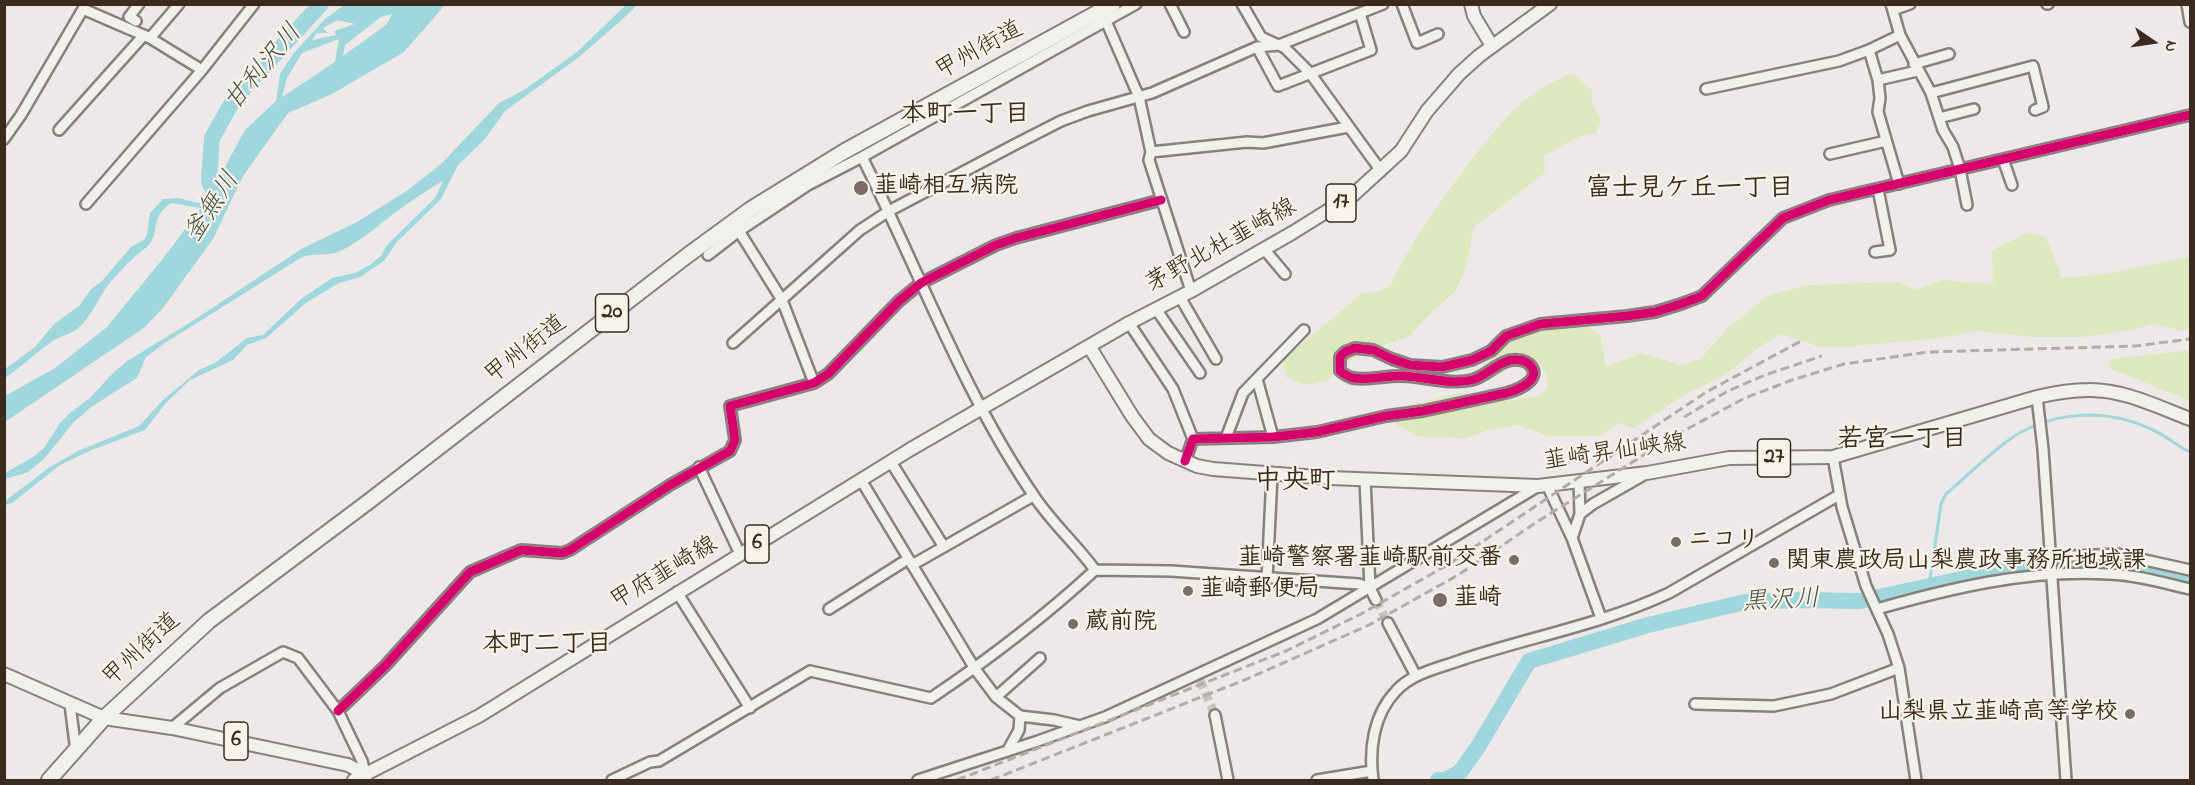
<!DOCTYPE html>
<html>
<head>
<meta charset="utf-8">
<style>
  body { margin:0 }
  #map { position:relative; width:2195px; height:785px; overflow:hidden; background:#eee9e9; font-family:"Indie Flower",sans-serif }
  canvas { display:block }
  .frame { position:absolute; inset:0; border:6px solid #3b2a1e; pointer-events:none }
  .north { position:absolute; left:2123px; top:12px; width:60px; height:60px; -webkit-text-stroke:4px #f7f3e8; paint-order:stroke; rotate:103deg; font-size:16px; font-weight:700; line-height:24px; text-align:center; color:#3b2a1e }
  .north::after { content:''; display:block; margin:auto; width:21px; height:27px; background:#3b2a1e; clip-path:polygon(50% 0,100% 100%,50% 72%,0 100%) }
</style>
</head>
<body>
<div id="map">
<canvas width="2195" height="785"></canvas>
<div class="frame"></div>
<div class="north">N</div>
</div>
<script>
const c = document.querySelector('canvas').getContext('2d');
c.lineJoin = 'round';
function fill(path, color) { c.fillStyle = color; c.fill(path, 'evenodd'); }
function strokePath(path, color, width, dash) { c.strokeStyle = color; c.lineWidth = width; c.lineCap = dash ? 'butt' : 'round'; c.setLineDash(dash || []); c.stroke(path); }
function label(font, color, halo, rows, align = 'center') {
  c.font = font + ' "Indie Flower","Klee One",sans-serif'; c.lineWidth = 4.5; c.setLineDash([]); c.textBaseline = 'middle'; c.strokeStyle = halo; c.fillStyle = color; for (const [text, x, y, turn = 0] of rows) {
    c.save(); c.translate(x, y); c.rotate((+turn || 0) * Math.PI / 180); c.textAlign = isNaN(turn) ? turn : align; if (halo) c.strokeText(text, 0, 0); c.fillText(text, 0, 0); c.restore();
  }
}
fill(new Path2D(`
  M1573,73L1592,90V103L1601,121L1596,134L1581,136L1544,156L1545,173L1474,227L1465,270L1455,292L1436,308L1408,337L1381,346L1353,359L1328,380L1306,385L1286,377L1282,360L1362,294L1375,292L1390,286C1409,246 1433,211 1459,177C1479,149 1499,123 1525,100C1539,89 1557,80 1573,73Z
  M2027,233L2046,237L2062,278L2100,275L2190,257V327L2183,331L2154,324L2132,330L2084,337H2030L1979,331L1941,338L1844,347H1820L1780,334L1754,351L1727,374L1689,392L1634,428L1618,423L1601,436H1548L1518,425L1491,429L1465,439L1417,436L1397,425L1389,411L1457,393L1481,394L1503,401L1540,396L1547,389V375L1538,363L1514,366L1494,378L1474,375L1515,337L1547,329L1589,327L1601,336L1606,367L1641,353L1682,365L1700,359L1729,327L1769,295L1808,285L1899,282L1915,290L1943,280L1993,284L1992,250Z
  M2190,350V401L2109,368L2111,359Z`), '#dee8bf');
fill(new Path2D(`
  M344,5H445L404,52L332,94L288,113L243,176L213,239L163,308L145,327L5,422V396L55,368L106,328L161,261L201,208L171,203C149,219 161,231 148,246C145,249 141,251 138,254C130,260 115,277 109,284C98,298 91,318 77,329C71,334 63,335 56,339C38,350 23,366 5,378V369L35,347L54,324L79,306L91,289L101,282L132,246L144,240L147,234L150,213L163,199L179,198L197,203L206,202L245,130L276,101L280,74L293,54L325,19ZM392,14L387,24L343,56L345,45L381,17ZM338,20L355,24L334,31L336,35L312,40L317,33H328L323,28ZM339,39L335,62L282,97L287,78L302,53Z
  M626,5H637L625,17L579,57L505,111L485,139L458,165L441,199L396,243L384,261L360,277L339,283L307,302L266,338L247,345L233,360L190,380L165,404L145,430L94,449L60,465L12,503L5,505V501L50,467L80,450L139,426L163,400L199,370L215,363L247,338L263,335L301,299L332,278L355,273L370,265L381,256L387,245L435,198L443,181C427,190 411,201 396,212C378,225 360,243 338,252C326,256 314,253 302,257L165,343L146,357L137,378L91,407L73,423L45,458L28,472L5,479V473L33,457L44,448L60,423L71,412L90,398L110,376L127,361L191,322L303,248L357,222L408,190L441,164L499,103L524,90L577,52Z`), '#a0d7dd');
strokePath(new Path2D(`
  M1929,586L1941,504L1946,494C1966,477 1985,458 2006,442C2048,411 2104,407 2151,429C2165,435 2177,446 2190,452`), '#a0d7dd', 3);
strokePath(new Path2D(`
  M219,205L209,181L212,138L234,99L321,4
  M1438,780H1446L1460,772L1478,747L1529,661L1648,625L1745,602L1803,600L1860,601L1999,571L2105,566L2190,583`), '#a0d7dd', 16);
strokePath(new Path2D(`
  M1376,600L1388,623
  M1200,680L1215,715`), '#cac3c0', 9, [9, 4.5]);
const minor = new Path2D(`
  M1170,4L1184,32
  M1242,4L1261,37L1285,48L1310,73L1381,171
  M1402,4L1417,43L1438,34
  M1891,4L1900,35L1931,93L1943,130L1953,147L1960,169L1967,205
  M2047,4H2048
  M2187,4L2190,22
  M1893,10L1910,4
  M136,21L129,17L139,4
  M1106,21L1139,97L1151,152L1149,160L1191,291
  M150,38L179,4
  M1257,47L1278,86L1371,50L1360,13
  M1869,50L1878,80L1880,98L1878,112L1899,184
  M1914,64L1949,54
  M1878,80L1917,71
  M1706,89L1839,61L1869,50L1900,35
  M1931,93L2033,66L2043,107L2035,110
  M1939,118L1974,109
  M59,130L144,35
  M4,139L21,115L83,9L150,38L202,70L254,4
  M1151,152L1247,142L1263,143L1348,127
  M1830,154L1886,141
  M862,157C919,270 962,391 1034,496C1052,523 1076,544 1095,570
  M2003,159L2012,185
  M86,204L202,70
  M739,231L782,300L814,383
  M1264,249L1285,274
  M1875,252L1890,250L1878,189
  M708,255L739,231L808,185L862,157L1136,4
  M1180,297L1216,359
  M1156,309L1200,373
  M1129,323L1173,389L1193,439
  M733,343L860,230L889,211L1014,145L1061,121L1088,111L1152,93L1257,47L1279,45L1383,4
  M1257,379L1273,437
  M2037,397L2043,449L2066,780
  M1226,438L1243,393L1304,330
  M1833,457L1842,507L1866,586L1888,634L1899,668L1916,780
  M1185,461L1193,439L1273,437L1317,432L1386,416L1423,411L1506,393C1514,391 1523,388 1530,381C1540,371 1528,360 1518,360C1500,358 1488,376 1472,380C1450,385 1426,377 1403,376C1387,375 1369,381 1353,378C1348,377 1344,374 1340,371V357L1345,352L1355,348L1373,350L1392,359L1410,365L1442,367L1472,360L1491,351L1506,336L1540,324L1627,316L1655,312L1681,304L1702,296L1783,218L1829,200L2190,115
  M891,462L944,547
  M699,467L740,554
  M861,480L975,669L996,697L1020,716L1019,730L1008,750
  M1365,480L1370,588L1376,600
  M1547,485L1572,538L1601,618
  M1580,514L1593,504L1642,476
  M1572,538L1580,514L1579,482
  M2050,557L2118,554L2190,570
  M912,565L1033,496
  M1267,579L1272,475
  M677,592L750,708
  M829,609L908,559
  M1877,609C1951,588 2030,569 2109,574C2137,575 2164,583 2190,589
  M1388,623L1416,676
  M996,697L1040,658
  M70,704L76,752
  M1695,704L1774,706L1831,694L1899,668
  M338,711L385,666L470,572L521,550L562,553L570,550L670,485L730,451L735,440L730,406L814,383L828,374L899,301L921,283L996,245L1016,238L1161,200
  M1215,715L1228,780
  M1020,716L1054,720L1080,726
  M172,728L220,688L283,652L298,658L338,711L362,761L367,780
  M612,780L650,762L659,761L810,671L931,698C989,659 1044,617 1095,570L1171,571L1359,584L1370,588
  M918,780L1035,742L1105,717L1317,619L1537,487
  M1317,780L1372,771
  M1373,780C1369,750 1373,715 1396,691C1412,673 1439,668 1461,660C1530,637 1603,624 1669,593L1839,495`);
const major = new Path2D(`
  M1471,4L1474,16L1492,46
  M1089,346L1132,416L1149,439L1168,453L1197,466L1213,469L1330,478L1538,486L1647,473L1729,458L1833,457L2037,397C2054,393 2070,390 2088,390C2123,389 2158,407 2190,419
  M4,674L104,718L172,728L348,765L365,774
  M354,780L479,716L911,449L1129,323L1191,291L1292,233L1353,195L1401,151L1427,111L1459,74L1479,56L1550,4`);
const highway = new Path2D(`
  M49,780L104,718L209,621L368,502L688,255L751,209L845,151L1113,4`);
strokePath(minor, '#87817e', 14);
strokePath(major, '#87817e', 16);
strokePath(highway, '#87817e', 18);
strokePath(minor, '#f1f0ec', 9);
strokePath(major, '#f1f0ec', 12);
strokePath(highway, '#f1f0ec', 14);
strokePath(new Path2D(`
  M1684,417L1728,391L1765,375L1822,356
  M957,780L1286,651L1361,614L1449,564L1708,391L1803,340
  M991,780L1247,679L1369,625L1458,575L1540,520L1674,436L1745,398L1792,380L1844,364L1928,352L2136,346L2190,339`), '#b0ada9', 3, [9, 4.5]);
strokePath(new Path2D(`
  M1185,461L1193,439L1273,437L1317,432L1386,416L1423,411L1506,393C1514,391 1523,388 1530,381C1540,371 1528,360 1518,360C1500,358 1488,376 1472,380C1450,385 1426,377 1403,376C1387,375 1369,381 1353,378C1348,377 1344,374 1340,371V357L1345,352L1355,348L1373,350L1392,359L1410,365L1442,367L1472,360L1491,351L1506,336L1540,324L1627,316L1655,312L1681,304L1702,296L1783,218L1829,200L2190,115
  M338,711L385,666L470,572L521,550L562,553L570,550L670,485L730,451L735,440L730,406L814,383L828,374L899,301L921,283L996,245L1016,238L1161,200`), '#d6006c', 9);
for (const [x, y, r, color] of [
  [861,188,8,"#7a6d65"],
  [1676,542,6,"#7a6d65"],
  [1514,560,6,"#7a6d65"],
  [1774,563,6,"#7a6d65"],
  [1188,591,6,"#7a6d65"],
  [1440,600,8,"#7a6d65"],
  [1073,624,6,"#7a6d65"],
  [2130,714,6,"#7a6d65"]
]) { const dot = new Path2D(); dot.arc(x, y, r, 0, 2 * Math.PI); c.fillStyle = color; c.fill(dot); strokePath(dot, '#f7f3e8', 2); }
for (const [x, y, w] of [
  [1341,203,30],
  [612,313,33],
  [1774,458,33],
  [757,544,24],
  [236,741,24]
]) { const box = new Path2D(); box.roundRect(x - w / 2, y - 19, w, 38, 4.5); c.fillStyle = '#f7f3e8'; c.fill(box); strokePath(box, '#3b2a1e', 1.5); }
label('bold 22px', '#3b2a1e', null, [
  ["17",1341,203],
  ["20",612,313],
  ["27",1774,458],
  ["6",757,544],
  ["6",236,741]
]);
label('24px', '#3b2a1e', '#f7f3e8', [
  ["甲州街道",980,52,-29],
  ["茅野北杜韮崎線",1222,247,-29],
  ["甲州街道",527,351,-38],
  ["韮崎昇仙峡線",1615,454,-8],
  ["甲府韮崎線",665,575,-31],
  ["甲州街道",143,651,-43]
]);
label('bold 24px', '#3b2a1e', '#f7f3e8', [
  ["韮崎相互病院",874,188],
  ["ニコリ",1688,542],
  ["韮崎警察署韮崎駅前交番",1502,560,"right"],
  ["関東農政局山梨農政事務所地域課",1786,563],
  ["韮崎郵便局",1200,591],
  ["韮崎",1454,600],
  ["蔵前院",1085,624],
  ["山梨県立韮崎高等学校",2118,714,"right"]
], 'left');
label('italic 26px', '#4c534c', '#f7f3e8', [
  ["甘利沢川",265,69,-50],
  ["釜無川",214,208,-57],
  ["黒沢川",1781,603,-3]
]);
label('bold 26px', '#3b2a1e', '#f7f3e8', [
  ["本町一丁目",965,117],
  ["富士見ケ丘一丁目",1690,191],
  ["若宮一丁目",1902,442],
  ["本町二丁目",547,647]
]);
label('bold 27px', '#3b2a1e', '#f7f3e8', [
  ["中央町",1295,484]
]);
</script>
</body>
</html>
